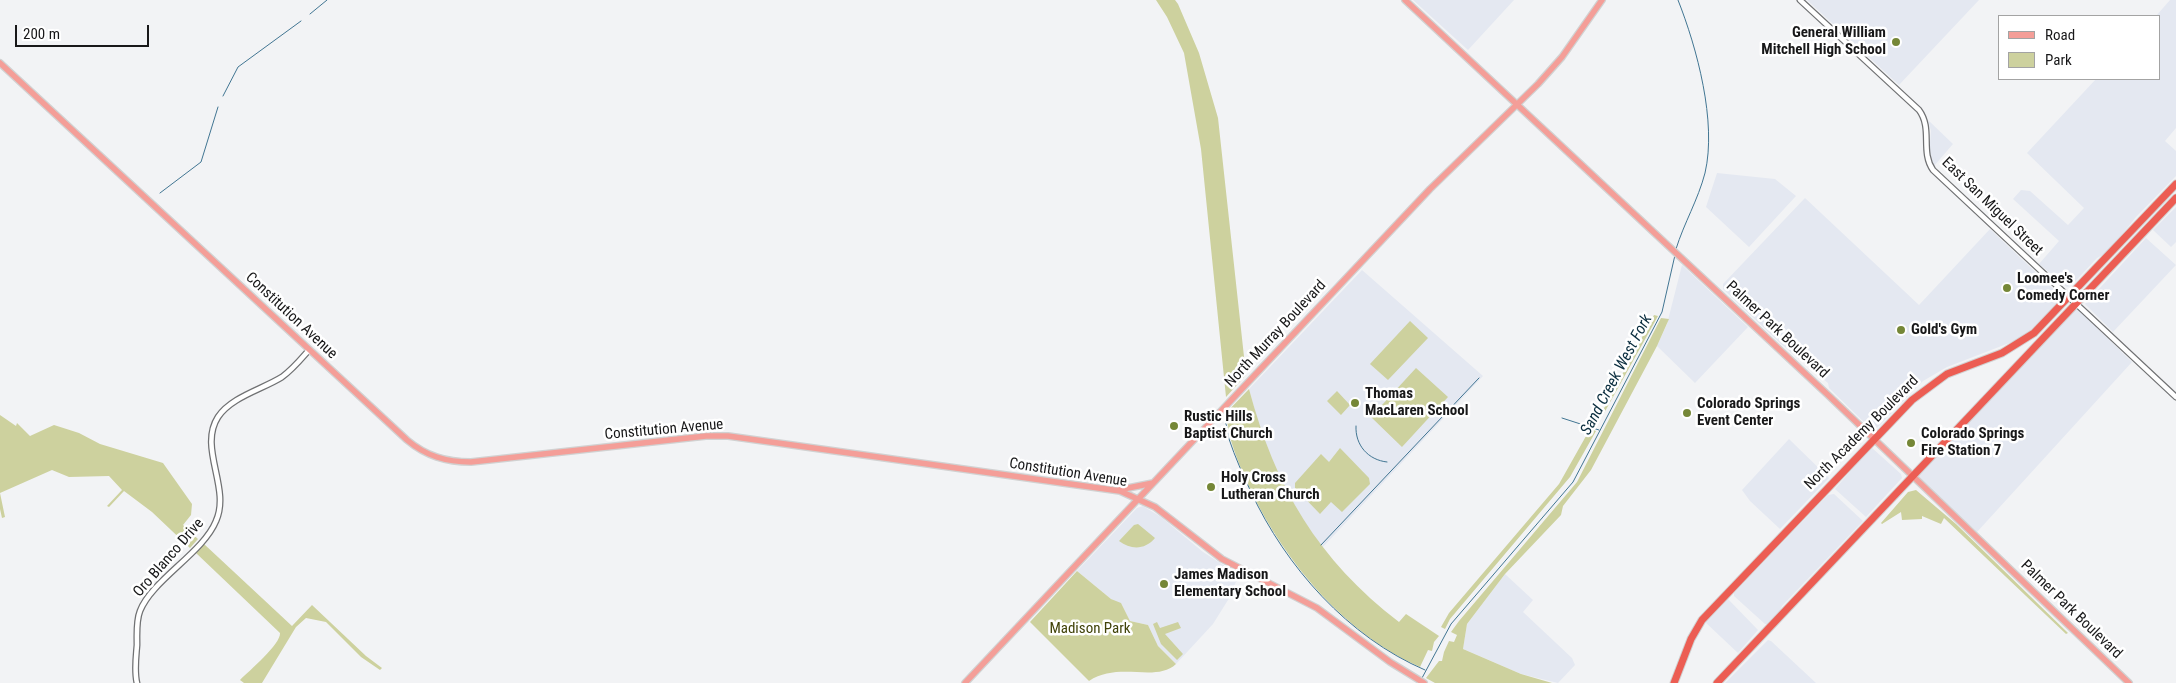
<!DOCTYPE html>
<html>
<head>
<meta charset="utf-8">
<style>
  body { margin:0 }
  #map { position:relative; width:2176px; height:683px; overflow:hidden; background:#f2f3f5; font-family:"Roboto Condensed",sans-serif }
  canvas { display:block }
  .legend { position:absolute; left:1998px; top:15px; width:162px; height:65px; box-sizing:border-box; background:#fff; border:1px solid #a3a3a3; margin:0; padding:6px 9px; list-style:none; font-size:15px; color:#181819 }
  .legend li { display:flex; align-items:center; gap:10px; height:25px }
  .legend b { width:25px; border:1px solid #a3a3a3 }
  .scale { position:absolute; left:15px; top:25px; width:134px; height:22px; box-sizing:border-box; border:2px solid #181819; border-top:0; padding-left:6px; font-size:15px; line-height:18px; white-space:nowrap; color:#181819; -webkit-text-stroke:4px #fff; paint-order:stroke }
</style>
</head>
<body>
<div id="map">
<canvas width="2176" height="683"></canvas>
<ul class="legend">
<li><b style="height:6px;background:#f49e98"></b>Road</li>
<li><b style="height:14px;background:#cdd19e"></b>Park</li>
</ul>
<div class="scale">200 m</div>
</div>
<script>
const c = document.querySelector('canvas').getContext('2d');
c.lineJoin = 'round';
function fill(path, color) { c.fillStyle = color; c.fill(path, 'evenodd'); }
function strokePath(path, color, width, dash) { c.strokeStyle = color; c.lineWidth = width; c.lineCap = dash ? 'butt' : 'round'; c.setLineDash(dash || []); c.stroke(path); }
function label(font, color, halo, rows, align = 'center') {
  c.font = font + ' "Roboto Condensed",sans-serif'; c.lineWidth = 5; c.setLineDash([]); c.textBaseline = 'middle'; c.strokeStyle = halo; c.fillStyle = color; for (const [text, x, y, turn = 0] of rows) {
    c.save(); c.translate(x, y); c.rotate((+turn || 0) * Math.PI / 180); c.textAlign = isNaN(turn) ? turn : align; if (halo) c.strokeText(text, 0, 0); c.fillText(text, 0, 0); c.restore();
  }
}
fill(new Path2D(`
  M1413,0H1514L1468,50Z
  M1807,0H1979L1899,85Z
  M2170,0H2176V128L2165,141L2176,151V176L2136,217L2108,252L2097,258L2071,286L2067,287L2039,264L2059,241L2013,199L2021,190L2030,191L2068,225L2084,208L2027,153L2096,79H2160V16H2156Z
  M1928,120L1953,144L1934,166L1929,154L1931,131Z
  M1717,173L1775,179L1796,196L1749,247L1706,207Z
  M1805,198L1919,305L1990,229L2063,298L2039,324L2017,340L1947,367L1923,381L1877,428L1871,429L1829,388L1828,383L1781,344L1723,289V284Z
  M2176,207V242L2171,247L2153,230Z
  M2146,238L2176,265L2113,332L2085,304Z
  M1682,265L1748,327L1695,383L1657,346L1667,324Z
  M1362,270L1483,376L1322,548L1301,518L1279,479L1262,436L1249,389Z
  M2077,308L2132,362L1977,532L1917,476Z
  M1789,439L1829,478L1780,529L1750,501L1742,490Z
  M1871,447L1901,474L1902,478L1866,517L1835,489Z
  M1834,494L1863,521L1782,606L1779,614L1768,624H1765L1734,596V593L1828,495Z
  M1143,506L1161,517L1203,552L1239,575L1228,600L1213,624L1176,664L1158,646L1148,625L1130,621L1122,605L1111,599L1077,571L1137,508Z
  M1505,574L1533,600L1523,612L1572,658L1575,665L1558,683L1521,674L1463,649L1467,624Z
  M1728,599L1758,630L1738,653L1705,622L1724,600Z
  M1768,640L1771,641L1816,683H1725Z`), '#e4e8f1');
fill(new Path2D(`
  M1156,0H1175L1178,4L1199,53L1218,118L1246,375L1226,397L1201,149L1184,53L1167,17Z
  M1654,315L1658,316L1603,415L1602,412Z
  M1661,318L1669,319L1657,346L1591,470L1563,506L1561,515L1505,574L1467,624L1463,649L1521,674L1552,683H1435L1426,678L1439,661H1442L1444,652L1449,641L1454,642L1457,635L1451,632L1459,621L1577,482Z
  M1410,321L1428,338L1388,380L1370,364Z
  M1416,368L1448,397L1402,447L1371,417Z
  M1249,389C1275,487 1318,560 1399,622L1406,614L1439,636L1434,642L1432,651L1428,650L1420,667C1345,634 1286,563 1251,491C1243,474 1235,455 1230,437C1228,429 1229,422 1223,416Z
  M1337,391L1350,405L1341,415L1327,401Z
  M0,415L16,426L17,423L30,436L54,425L79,433L100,444L163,463L192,504L191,515L183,525L198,539L190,548L152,512L124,491L109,507L107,506L122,490L109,476L69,477L52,470L0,493L5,517L2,518L0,509Z
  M1590,429L1596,431L1570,477L1450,619L1445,629L1441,627L1449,613L1559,484Z
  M1340,448L1369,478L1370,484L1342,512L1331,502L1320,514L1295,488V483L1321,454L1329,462Z
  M1916,490L1956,524L2068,633L2066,634L1944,518L1941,524L1922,516V519L1902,520L1901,512L1882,524L1881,523L1908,492Z
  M1138,524L1155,538C1145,550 1131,550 1119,541L1134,525Z
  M204,544L292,626L312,605L366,656L382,668L380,670L361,657L326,622L306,618L296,627L262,683H244L240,680C249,671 281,644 280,633L196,553Z
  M1077,571L1111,599L1121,603L1130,621L1148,625L1158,646L1176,664C1156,683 1119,661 1089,681L1030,622Z
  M1157,622L1160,628L1178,622L1181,628L1165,634L1183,654L1177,660L1161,644L1153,624Z`), '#cdd19e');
strokePath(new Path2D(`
  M310,14L327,0
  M223,96L238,67L301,21
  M160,193L201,162L218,107
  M1676,249C1684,223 1698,200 1705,173C1717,122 1697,48 1678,0
  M1562,418L1599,430
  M1225,421C1227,426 1228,433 1229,439C1235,457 1243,475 1251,492C1286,567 1348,637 1425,670
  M1356,426C1355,445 1368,460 1387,462
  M1321,545L1479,378
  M1422,678L1451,624L1573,482L1662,312L1675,255`), '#417592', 1);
const minor = new Path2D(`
  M1800,0L1919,110C1933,129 1920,151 1933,170L2176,397
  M137,683C134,671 136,658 137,645C137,634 136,621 140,611C152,580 203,553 216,521C231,488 198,448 218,417C231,397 263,389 282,377C293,369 301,359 309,350`);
const major = new Path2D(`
  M1405,0L1827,394L2129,683
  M0,63L407,440C426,456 446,462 471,462L706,436H728L1120,491L1155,507L1222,559L1317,608L1390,662L1424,683
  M1118,490L1153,483
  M965,683L1430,189L1538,84L1562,57L1602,0`);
const highway = new Path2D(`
  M1674,683L1691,639L1702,620L1912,400L1947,374L2002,353L2034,333L2176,184
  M1717,683L2176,198`);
strokePath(minor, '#707173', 7);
strokePath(major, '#d1d1d1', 8);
strokePath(highway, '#d1d1d1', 9);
strokePath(minor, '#fff', 4.5);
strokePath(major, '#f49e98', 5.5);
strokePath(highway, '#ec5d53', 7);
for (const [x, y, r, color] of [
  [1896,42,5,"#758737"],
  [2007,288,5,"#758737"],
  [1901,330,5,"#758737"],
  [1355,403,5,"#758737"],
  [1687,413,5,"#758737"],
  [1174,426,5,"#758737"],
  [1911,443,5,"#758737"],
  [1211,487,5,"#758737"],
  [1164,584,5,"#758737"]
]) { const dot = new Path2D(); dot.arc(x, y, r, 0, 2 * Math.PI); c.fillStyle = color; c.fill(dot); strokePath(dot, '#fff', 2); }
label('bold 15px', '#181819', '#fff', [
  ["General William",1886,33,"right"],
  ["Mitchell High School",1886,50,"right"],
  ["Loomee's",2017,279],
  ["Comedy Corner",2017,296],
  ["Gold's Gym",1911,330],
  ["Thomas",1365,394],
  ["MacLaren School",1365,411],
  ["Colorado Springs",1697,404],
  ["Event Center",1697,421],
  ["Rustic Hills",1184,417],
  ["Baptist Church",1184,434],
  ["Colorado Springs",1921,434],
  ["Fire Station 7",1921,451],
  ["Holy Cross",1221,478],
  ["Lutheran Church",1221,495],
  ["James Madison",1174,575],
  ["Elementary School",1174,592]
], 'left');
label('15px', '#181819', '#fff', [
  ["East San Miguel Street",1992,207,44],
  ["Constitution Avenue",291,316,43],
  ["Palmer Park Boulevard",1777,330,43],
  ["North Murray Boulevard",1276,334,-47],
  ["Constitution Avenue",664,430,-5],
  ["North Academy Boulevard",1862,433,-45],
  ["Constitution Avenue",1068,473,9],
  ["Oro Blanco Drive",169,558,-49],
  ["Palmer Park Boulevard",2071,610,44]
]);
label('15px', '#404208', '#fff', [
  ["Madison Park",1090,629]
]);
label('italic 16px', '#0b2e3f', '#fff', [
  ["Sand Creek West Fork",1617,375,-62]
]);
</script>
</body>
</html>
